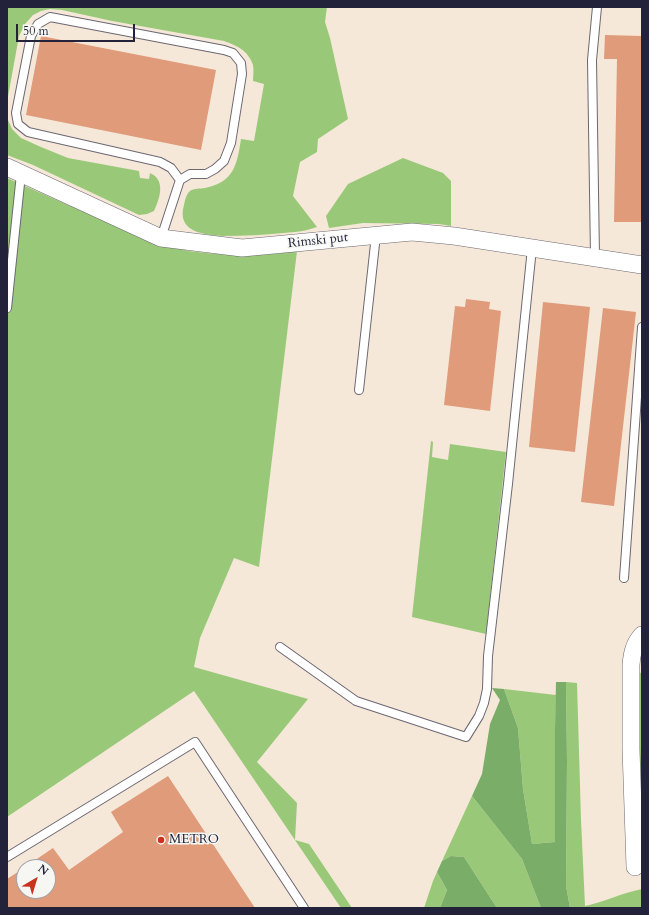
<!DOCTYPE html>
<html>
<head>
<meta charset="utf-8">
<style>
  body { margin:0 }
  #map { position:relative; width:649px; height:915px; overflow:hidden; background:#f5e8d8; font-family:Cardo,serif }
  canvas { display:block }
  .frame { position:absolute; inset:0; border:8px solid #22223b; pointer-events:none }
  .north { position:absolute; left:16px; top:859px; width:40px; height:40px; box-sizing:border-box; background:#f6f6f2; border:1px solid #a1a1a9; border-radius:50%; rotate:38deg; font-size:11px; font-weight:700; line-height:16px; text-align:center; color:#22223b }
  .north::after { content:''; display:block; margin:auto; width:14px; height:18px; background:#c8321e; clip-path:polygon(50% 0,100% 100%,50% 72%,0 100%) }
  .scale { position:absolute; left:16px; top:24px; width:119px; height:18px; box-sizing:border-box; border:2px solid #22223b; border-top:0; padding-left:5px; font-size:12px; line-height:14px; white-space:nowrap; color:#22223b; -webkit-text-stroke:3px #f6f6f2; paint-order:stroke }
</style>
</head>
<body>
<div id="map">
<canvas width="649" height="915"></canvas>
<div class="frame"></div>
<div class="north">N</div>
<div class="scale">50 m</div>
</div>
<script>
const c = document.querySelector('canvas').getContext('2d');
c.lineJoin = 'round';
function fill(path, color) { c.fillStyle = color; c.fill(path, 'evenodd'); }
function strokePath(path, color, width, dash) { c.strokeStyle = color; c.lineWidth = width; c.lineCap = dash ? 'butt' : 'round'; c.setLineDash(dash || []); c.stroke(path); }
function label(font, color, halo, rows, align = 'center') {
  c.font = font + ' Cardo,serif'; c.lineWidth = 3; c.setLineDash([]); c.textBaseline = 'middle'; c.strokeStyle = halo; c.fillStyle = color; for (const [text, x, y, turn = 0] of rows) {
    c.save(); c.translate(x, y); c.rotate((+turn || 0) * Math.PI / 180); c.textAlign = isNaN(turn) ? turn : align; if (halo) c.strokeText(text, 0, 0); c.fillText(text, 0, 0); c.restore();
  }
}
fill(new Path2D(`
  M7,7H327L325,22L330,38L348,119L318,139L317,152L300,162L293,196L317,227C306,231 296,232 284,233C264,235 244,236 223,236C204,235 176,232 184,205C185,201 186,194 190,191C194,188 200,189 205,188C234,182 237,165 241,139L254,141L264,84L253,81C253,76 254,70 253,65C248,50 237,46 224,41L112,21L62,10L50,9L41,11L33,15L25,24L19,36L7,102Z
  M7,118L12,129L21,138L41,147L68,158L139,171L140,178L149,179L150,173C166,180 160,198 154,211L147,214L139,215L33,165L7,155Z
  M403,158L443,173L451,181V226L439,224L363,223L329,228L326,216L348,184Z
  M7,178L70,206L79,208L162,243L188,251L216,254L249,255L274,254L297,251L259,567L234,558L200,638L194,667L308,699L257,762L297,803L295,840L309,844L352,908H341L194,691L7,817Z
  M431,441L433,442L432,457L448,460L450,444L506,452L486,634L412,617Z
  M642,671V870L638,676Z
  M566,682L577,683L581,820L585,906C604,902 622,893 642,889V908H570L566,886L567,761Z
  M504,689L556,695L555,728V842L532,844L523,789L518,728Z
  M472,796L522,859L541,908H497L464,857L451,856L442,861Z
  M437,872L447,890L440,908H424L433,881Z`), '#99c978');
fill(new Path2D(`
  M556,682H566L567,761L566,886L570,908H541L522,859L472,796L482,774L490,724L500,700L492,688L504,689L518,728L523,789L532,844L555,842V728Z
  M451,856L464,857L497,908H440L447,890L437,872L442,861Z`), '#7aad68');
fill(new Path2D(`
  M605,35L642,36V222H614L617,59H604Z
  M41,36L216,70L201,150L26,115Z
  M466,299L490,302L489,309L501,311L490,411L444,405L455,306L465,307Z
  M543,302L590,307L575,452L529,447Z
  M603,308L636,312L614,506L581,502Z
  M168,776L255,908H7V879L24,868V891H48V867H25L53,848L69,870L123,832L111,812Z`), '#df9b7a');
const service = new Path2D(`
  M161,238L180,180L190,174H206L215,169L224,161L231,143L242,74L241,63L233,53L224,50L50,17L38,24L31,36L16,113L18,124L28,132L160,162L171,168L180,180
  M595,257L592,60L597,7
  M7,308L21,174
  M359,390L376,235
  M624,578L642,327
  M280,647L356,701L466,737L479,716L484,703L487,689L488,656L508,484L532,248
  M7,857L195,742L304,908`);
const minor = new Path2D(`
  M7,167L161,238L242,248L412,232L454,236L642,265
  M635,867L631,749V665C632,653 634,644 642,635`);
strokePath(service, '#6c6772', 10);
strokePath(minor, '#6c6772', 18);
strokePath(service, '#fff', 8);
strokePath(minor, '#fff', 17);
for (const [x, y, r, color] of [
  [161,840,4,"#c8321e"]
]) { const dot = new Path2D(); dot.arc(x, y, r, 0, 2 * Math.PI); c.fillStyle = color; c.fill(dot); strokePath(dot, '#f6f6f2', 1.5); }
label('13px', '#22223b', '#f6f6f2', [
  ["Rimski put",318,241,-6]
]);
label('13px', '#22223b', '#f6f6f2', [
  ["METRO",169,840]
], 'left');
</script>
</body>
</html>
